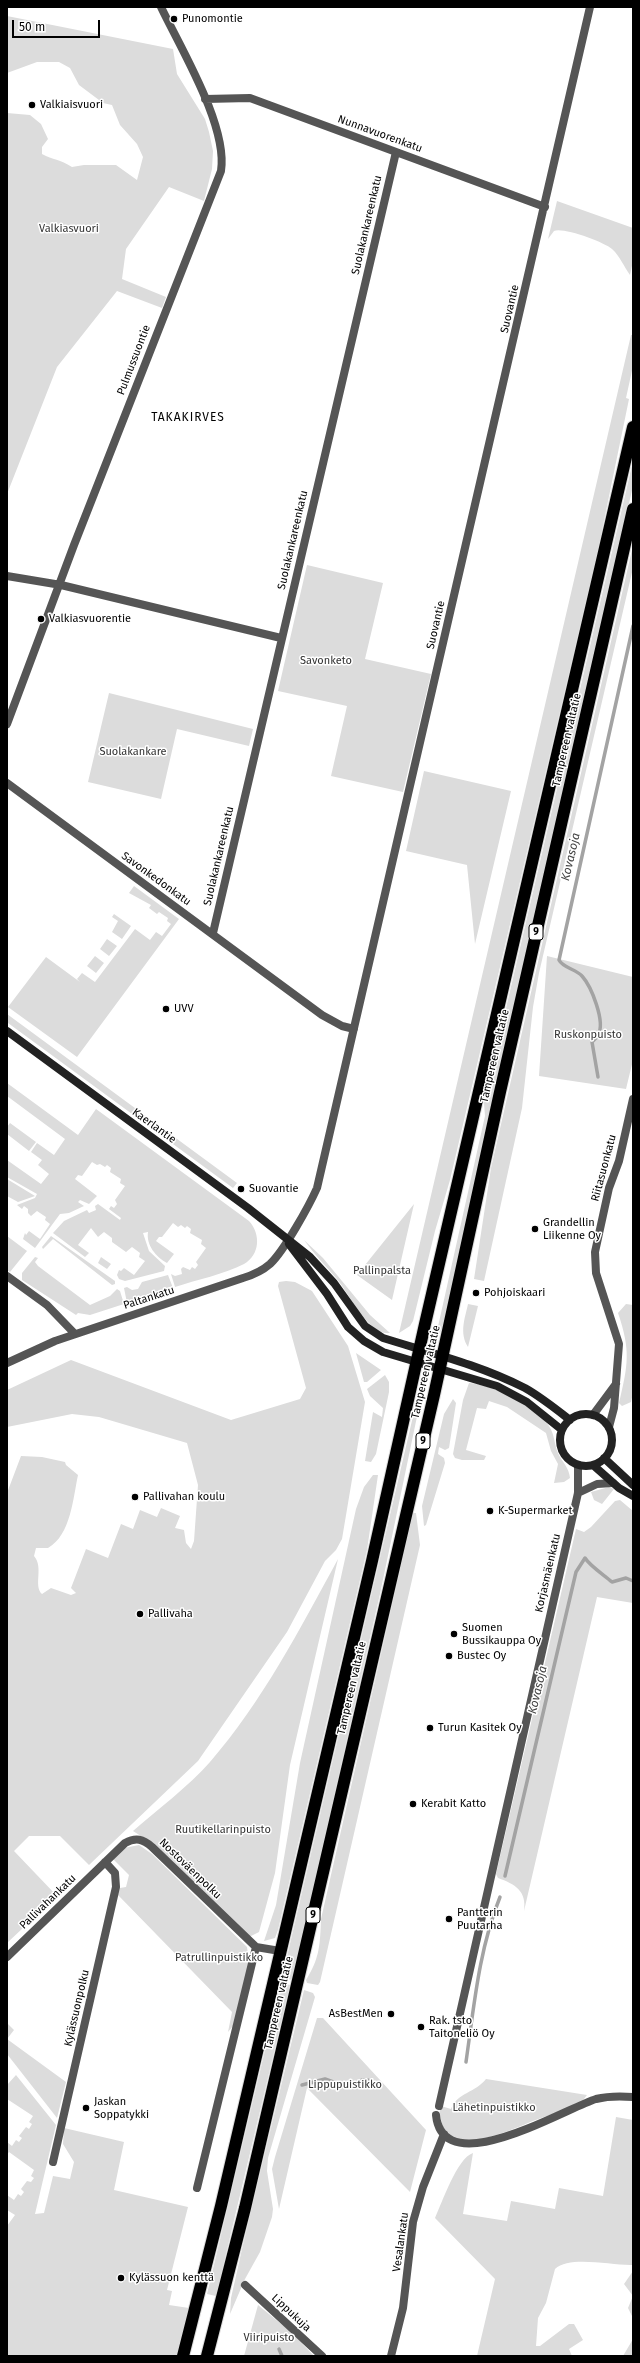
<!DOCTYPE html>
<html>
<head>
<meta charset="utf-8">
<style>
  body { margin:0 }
  #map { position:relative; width:640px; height:2363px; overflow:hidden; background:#fff; font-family:"Fira Sans",sans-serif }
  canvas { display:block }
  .frame { position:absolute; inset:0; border:8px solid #000; pointer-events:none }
  .scale { position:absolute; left:12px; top:20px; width:88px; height:18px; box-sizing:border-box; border:2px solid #000; border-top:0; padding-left:5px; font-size:12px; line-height:14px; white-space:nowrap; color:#000; -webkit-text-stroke:3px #fff; paint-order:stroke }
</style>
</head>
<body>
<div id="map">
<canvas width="640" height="2363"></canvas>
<div class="frame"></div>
<div class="scale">50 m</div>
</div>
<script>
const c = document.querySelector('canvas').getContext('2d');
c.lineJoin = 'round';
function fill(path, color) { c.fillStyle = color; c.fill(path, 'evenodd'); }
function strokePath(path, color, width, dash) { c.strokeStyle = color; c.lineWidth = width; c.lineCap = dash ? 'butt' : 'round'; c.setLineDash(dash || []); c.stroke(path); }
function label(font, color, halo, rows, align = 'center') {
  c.font = font + ' "Fira Sans",sans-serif'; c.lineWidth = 3; c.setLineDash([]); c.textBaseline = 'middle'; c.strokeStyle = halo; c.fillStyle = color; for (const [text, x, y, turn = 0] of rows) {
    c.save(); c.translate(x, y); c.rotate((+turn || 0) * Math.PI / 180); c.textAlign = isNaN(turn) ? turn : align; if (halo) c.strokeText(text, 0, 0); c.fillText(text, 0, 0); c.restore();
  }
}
fill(new Path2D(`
  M7,16L173,49L177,74L205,119L209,132L213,151L212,169L204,201L169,187L126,249L122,279L166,297L162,308L117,291L57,367L7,494V113L30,115L41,124L48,139L42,147V154C53,160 60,159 72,167L84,165H116L137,180L143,157L137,144L120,125L112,105L103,103L79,85L70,68L59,62H37L7,73Z
  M557,201L633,228V261L630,275C624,267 620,256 612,249C604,242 563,227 554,231L548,239Z
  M631,335H633V366L626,398L629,399L599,545L450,1180L435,1231L413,1321L410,1326L399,1333Z
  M633,461V486L486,1125L443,1327L437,1338V1331L485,1116L484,1103Z
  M633,545V568L539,973L533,1007L522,1108L484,1281L474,1279L491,1168Z
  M307,565L383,583L365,659L431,674L403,792L331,776L347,706L278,691Z
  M109,693L253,729L249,746L177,729L161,799L88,782Z
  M424,771L511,791L475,944L467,865L406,851Z
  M134,886L179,919L77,1057L8,1007L46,957L80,982L77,979L82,973L95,982L135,929L150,940L156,932L162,936L171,924L167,921L168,918L159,912L157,914L149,908L151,905L129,893Z
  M114,914L131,926L122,939L112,932L118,921L112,917Z
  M107,939L117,946L109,956L100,949Z
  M95,956L104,963L96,973L87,966Z
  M547,956L633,977V1060L626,1089L539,1076Z
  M7,1014L237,1183L233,1188L8,1023Z
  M7,1083L78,1135L96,1109L249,1221C261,1234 260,1255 244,1264C225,1274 196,1280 175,1287L171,1274L175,1276L182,1274L181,1269L183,1267L190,1270L192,1267L195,1269L198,1265L196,1262L206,1248L201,1244L202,1240L190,1233L191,1229L187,1226L185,1228L181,1225L178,1227L173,1223L162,1237H159L156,1241L174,1254L167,1263C156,1257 146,1245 148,1232L143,1233L149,1251L165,1266L164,1271L125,1281L119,1279L117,1275L119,1270L121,1271L124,1268L134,1275L145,1261L139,1257L140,1253L132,1247L126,1252L112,1242V1238L104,1232L98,1237L91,1228L78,1245L89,1253L85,1257L53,1233L64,1221L87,1210L89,1213L96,1210L95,1206L98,1204L120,1220L121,1218L109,1209L111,1206L114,1208L117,1204L115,1200L125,1186L120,1183L121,1179L110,1172L111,1168L107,1165L105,1167L100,1164L97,1165L92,1162L82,1176L78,1175L75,1179L97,1196L89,1204L80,1200L78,1202L84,1206L69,1213L60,1214L35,1248L23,1239L25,1233L26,1235L29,1231L40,1239L50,1224L45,1220L46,1217L37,1211L31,1216L28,1213V1209L24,1206L22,1209L17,1205L35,1198L37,1194L7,1177V1160L41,1184L49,1174L38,1165L42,1160L31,1152L37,1143L54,1155L65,1139L7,1096Z
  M10,1123L36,1142L29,1151L7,1134V1127Z
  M7,1179L35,1196L18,1202L7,1196Z
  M414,1204L392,1300L357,1275Z
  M7,1236L27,1251L10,1272L7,1270Z
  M51,1236L115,1281V1284L112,1285L53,1239L43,1249L42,1247Z
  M304,1240L323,1258L370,1315L390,1333C368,1336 348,1291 336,1278C325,1265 314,1254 304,1240Z
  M35,1257L38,1258L35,1262L38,1266L90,1305L110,1296L117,1289L120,1291L124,1304L90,1315L78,1313L76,1315L22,1280V1273Z
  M101,1257L111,1264L107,1269L98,1263Z
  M168,1275L173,1288L127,1303L124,1288L127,1287L132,1290L138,1289L142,1282Z
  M286,1281L295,1282L312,1291L348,1346L365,1402L342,1539L336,1550L325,1561L287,1632L198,1761L89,1865L60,1836H29L14,1851L57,1896L7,1943V1493L21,1456L42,1457L65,1462L66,1465L78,1475C73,1498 71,1535 48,1548H36L34,1556C44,1567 33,1586 42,1594L51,1588L71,1595L76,1593L71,1588L86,1549L108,1558L121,1524L133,1529L140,1510L157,1517L161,1508L180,1516L175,1528L184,1530L186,1543L191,1549L194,1541L198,1485L187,1443L99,1417L72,1414L7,1427V1390L71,1360L231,1420L300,1399L306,1388L278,1286L279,1282Z
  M468,1304L478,1306L468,1347C459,1333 465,1318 468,1304Z
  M626,1304L633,1305V1393L631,1402L622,1406L619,1403C628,1365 631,1351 618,1313Z
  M356,1353L381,1370L367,1382H364Z
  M385,1375L389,1382V1392L376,1454L371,1462L365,1461L373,1412L382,1417L383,1408L370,1396L367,1389Z
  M421,1382L424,1383L380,1594L292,1980L282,1978Z
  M469,1383C493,1385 536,1405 549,1426C555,1435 554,1444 558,1453C562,1462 569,1467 570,1478L564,1482L554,1483L558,1464L551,1451L546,1433L507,1407L489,1401L486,1409L477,1408L466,1450L486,1456L484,1460H462L455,1458L453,1454L463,1400Z
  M453,1399L456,1403L449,1448L445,1450L439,1447L438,1454L444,1458L445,1463L426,1525L424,1526L422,1506L444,1414Z
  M373,1475H378L367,1550L278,1930L275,1938L264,1941L276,1905L300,1763L356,1509L364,1487Z
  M609,1487L614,1489L602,1504L594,1500L591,1492Z
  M620,1500L633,1511V1603L597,1597L524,1911C527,1891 515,1884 498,1878L496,1874L576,1529L584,1532L591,1527L615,1501Z
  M413,1513H416L420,1545L320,1982L318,1985L307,1983L306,1980C320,1958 320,1944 321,1919Z
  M338,1559L290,1765L275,1873L259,1932L249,1937L144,1838L133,1831C157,1810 189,1786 210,1762C262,1702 300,1629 338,1559Z
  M139,1845L152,1854L247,1947L249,1962L233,2026L228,2032L232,2012L118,1895L120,1888L126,1887L129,1875L113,1859L124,1848Z
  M281,1983L290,1985L216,2296L207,2294Z
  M304,1990L313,1993L315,1997L268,2158L267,2171L273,2209L272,2217L260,2252L245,2279L230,2314L231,2298L242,2249Z
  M317,2018H323L426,2130L410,2192L307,2088L279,2209L272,2169L275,2157Z
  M7,2023L14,2030L7,2039L66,2082L57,2118L7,2054Z
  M16,2075L56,2125L35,2214L44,2213L53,2176L70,2179L74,2162L63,2144L64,2128L124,2142L114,2190L188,2207L167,2290L172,2291L169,2305L189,2308L177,2356H7V2226L15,2215L7,2210V2195L14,2200L18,2194L21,2196L24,2192L21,2189L27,2181L31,2182L34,2178L31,2176L34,2170L9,2152L7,2155V2142L12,2146L16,2140L19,2142L22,2138L19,2136L26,2127L29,2129L32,2124L29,2122L33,2116L7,2099V2085Z
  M486,2079L587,2095C585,2097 584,2100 581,2101C567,2110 549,2115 533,2121C513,2129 452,2158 442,2124C441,2118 438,2112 441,2106L451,2109C458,2092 475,2093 486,2079Z
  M616,2117L633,2120V2265C613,2266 570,2255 555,2269L546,2303L538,2318L536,2346H540L569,2324H574L583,2340L569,2349L572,2356H477L495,2279L435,2218C442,2203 457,2158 473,2153L463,2214L507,2221L511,2201L555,2209L559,2188L603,2196Z
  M633,2271V2318L628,2308L633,2296L624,2284Z
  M258,2305L291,2332L314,2356H244Z
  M633,2339V2356H623Z`), '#dcdcdc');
strokePath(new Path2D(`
  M598,1077L592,1042C594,1040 597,1038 598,1035C606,1022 591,986 582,976C576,969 563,968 559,960L633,626
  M505,1876L576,1572L585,1558C590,1566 604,1575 612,1582L626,1578L633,1581
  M466,2062C474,2006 479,1949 500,1897
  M302,2085L325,2079L347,2087L362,2080H368
  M279,2349L282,2356`), '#a3a3a3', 3.5);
const highway = new Path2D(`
  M183,2356L221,2206L372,1561L425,1324L633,427
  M207,2356L245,2208L434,1395L500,1092L633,509`);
strokePath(highway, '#dbdbdb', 14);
strokePath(new Path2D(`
  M205,99L250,98L545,207
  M7,576L61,585L281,638
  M7,724L74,545L221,171C228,126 181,49 161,7
  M7,783L322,1015L342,1026L354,1029
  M213,933L396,152
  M7,1276L47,1305L75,1334
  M7,1363L55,1341L243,1278C253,1275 262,1271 270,1264C284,1251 309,1206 317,1188L590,7
  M593,1415L616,1384
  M609,1427L614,1408L619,1344L596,1273L595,1252L609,1188L619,1161L633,1099
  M578,1493L597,1484L613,1483
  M7,1957L125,1843C136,1837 143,1839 152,1847L256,1947
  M439,2106L578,1493V1465
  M436,2115C443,2183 564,2109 596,2099C608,2096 621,2096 633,2097
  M53,2162L116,1887L115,1873L105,1862
  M197,2188L256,1947L280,1951
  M245,2285L322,2356
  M391,2356L403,2308L413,2222L423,2187L444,2134`), '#555', 8);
strokePath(new Path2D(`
  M7,1031L248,1208L310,1257L334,1283L365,1326L383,1338C431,1353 480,1365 525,1388C541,1397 556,1409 570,1420
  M289,1244L327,1294L348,1327L364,1341L383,1352L497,1386L527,1402L562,1430
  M560 1440a26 26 0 1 1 52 0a26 26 0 1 1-52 0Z
  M604,1458L633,1485
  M593,1465L619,1488L633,1496`), '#222', 8);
strokePath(highway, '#000', 12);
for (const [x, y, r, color] of [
  [174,19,4,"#000"],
  [32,105,4,"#000"],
  [41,619,4,"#000"],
  [166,1009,4,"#000"],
  [241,1189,4,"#000"],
  [535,1229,4,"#000"],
  [476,1293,4,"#000"],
  [135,1497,4,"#000"],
  [490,1511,4,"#000"],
  [140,1614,4,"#000"],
  [454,1634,4,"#000"],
  [449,1656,4,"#000"],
  [430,1728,4,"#000"],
  [413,1804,4,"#000"],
  [449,1919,4,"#000"],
  [391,2014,4,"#000"],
  [421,2027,4,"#000"],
  [86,2108,4,"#000"],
  [121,2278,4,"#000"]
]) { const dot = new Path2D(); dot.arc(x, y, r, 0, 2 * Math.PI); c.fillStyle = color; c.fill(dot); strokePath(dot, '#fff', 1.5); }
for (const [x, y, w] of [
  [536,932,14],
  [423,1441,14],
  [313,1915,14]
]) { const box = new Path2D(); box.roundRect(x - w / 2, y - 8, w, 16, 3); c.fillStyle = '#fff'; c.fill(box); strokePath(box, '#000', 1); }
label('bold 10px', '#000', null, [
  ["9",536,932],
  ["9",423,1441],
  ["9",313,1915]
]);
label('11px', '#000', '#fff', [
  ["Punomontie",182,19],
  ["Valkiaisvuori",40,105],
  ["Valkiasvuorentie",49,619],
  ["UVV",174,1009],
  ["Suovantie",249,1189],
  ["Grandellin",543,1223],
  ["Liikenne Oy",543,1236],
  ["Pohjoiskaari",484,1293],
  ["Pallivahan koulu",143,1497],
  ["K-Supermarket",498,1511],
  ["Pallivaha",148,1614],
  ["Suomen",462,1628],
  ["Bussikauppa Oy",462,1641],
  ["Bustec Oy",457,1656],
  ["Turun Kasitek Oy",438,1728],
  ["Kerabit Katto",421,1804],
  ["Pantterin",457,1913],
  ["Puutarha",457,1926],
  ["AsBestMen",383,2014,"right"],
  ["Rak. tsto",429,2021],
  ["Taitoneliö Oy",429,2034],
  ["Jaskan",94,2102],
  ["Soppatykki",94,2115],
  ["Kylässuon kenttä",129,2278]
], 'left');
label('11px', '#000', '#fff', [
  ["Nunnavuorenkatu",380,134,20],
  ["Suolakankareenkatu",367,225,-77],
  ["Suovantie",510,309,-77],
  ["Pulmussuontie",134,360,-69],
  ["Suolakankareenkatu",293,540,-77],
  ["Suovantie",436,625,-77],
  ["Tampereen valtatie",567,740,-77],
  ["Suolakankareenkatu",219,856,-77],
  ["Savonkedonkatu",156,879,36],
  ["Tampereen valtatie",495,1056,-77],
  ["Kaerlantie",154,1126,36],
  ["Riitasuonkatu",604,1168,-75],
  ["Paltankatu",149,1298,-18],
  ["Tampereen valtatie",426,1372,-77],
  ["Korjasmäenkatu",548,1573,-77],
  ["Tampereen valtatie",352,1688,-77],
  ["Nostoväenpolku",190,1869,44],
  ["Pallivahankatu",48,1902,-44],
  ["Tampereen valtatie",279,2003,-77],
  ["Kylässuonpolku",77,2008,-77],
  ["Vesalankatu",401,2242,-82],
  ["Lippukuja",291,2313,43]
]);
label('11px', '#333', '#fff', [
  ["Valkiasvuori",69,229],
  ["Savonketo",326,661],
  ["Suolakankare",133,752],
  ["Ruskonpuisto",588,1035],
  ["Pallinpalsta",382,1271],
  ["Ruutikellarinpuisto",223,1830],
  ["Patrullinpuistikko",219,1958],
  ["Lippupuistikko",345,2085],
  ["Lähetinpuistikko",494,2108],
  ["Viiripuisto",269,2338]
]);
c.letterSpacing = '1px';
label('12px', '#000', '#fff', [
  ["TAKAKIRVES",188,418]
]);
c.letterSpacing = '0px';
label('italic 12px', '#444', '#fff', [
  ["Kovasoja",571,857,-77],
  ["Kovasoja",538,1690,-77]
]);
</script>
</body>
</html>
